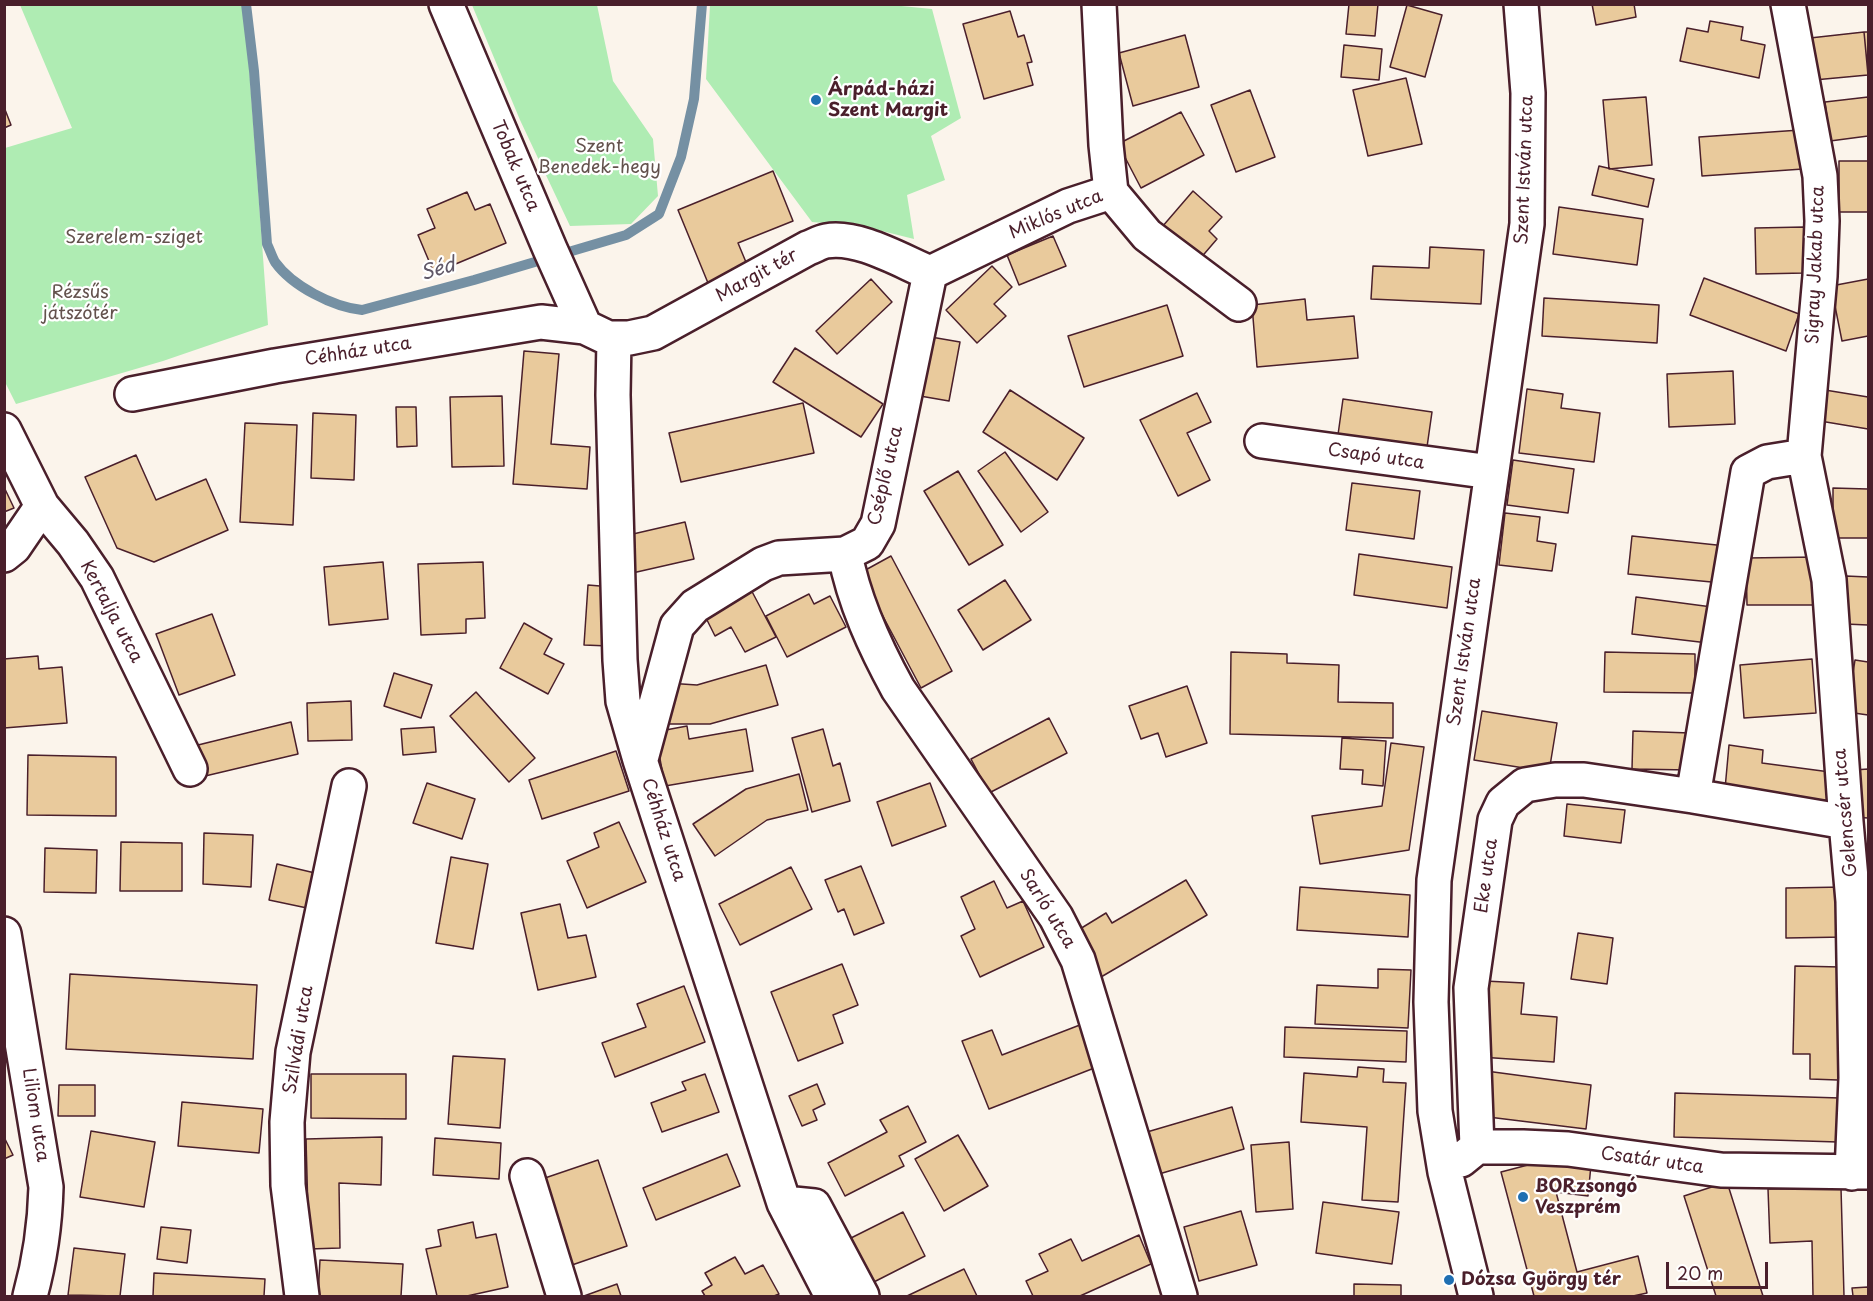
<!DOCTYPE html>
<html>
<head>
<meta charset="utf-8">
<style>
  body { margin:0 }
  #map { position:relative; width:1873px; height:1301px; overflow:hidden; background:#fbf4eb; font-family:"Playpen Sans",sans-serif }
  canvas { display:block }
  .frame { position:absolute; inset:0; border:6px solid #4a1f2b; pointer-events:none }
  .scale { position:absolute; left:1666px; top:1262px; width:102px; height:27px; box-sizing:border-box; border:3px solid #4a1f2b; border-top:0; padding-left:8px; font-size:18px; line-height:21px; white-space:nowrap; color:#4a1f2b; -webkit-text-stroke:4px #fff; paint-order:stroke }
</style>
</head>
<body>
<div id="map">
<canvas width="1873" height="1301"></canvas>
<div class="frame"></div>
<div class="scale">20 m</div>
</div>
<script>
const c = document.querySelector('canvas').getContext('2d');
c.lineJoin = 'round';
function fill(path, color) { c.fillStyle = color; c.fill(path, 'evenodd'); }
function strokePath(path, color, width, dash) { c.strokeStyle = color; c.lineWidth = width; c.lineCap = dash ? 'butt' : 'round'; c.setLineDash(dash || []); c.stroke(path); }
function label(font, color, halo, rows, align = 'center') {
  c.font = font + ' "Playpen Sans",sans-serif'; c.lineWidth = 4.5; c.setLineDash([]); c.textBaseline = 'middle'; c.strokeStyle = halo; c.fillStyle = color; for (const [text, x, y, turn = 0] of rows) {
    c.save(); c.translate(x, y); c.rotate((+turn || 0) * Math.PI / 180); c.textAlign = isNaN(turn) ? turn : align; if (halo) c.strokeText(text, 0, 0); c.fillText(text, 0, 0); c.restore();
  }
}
fill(new Path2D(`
  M881,4L932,9L961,118L931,136L945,180L907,195L914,239L862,226L812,222L706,79L710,5Z
  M20,5H242L248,53L268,325L163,361L16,404L4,380L5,148L72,128Z
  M472,5H597L613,81L653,139L658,196L631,224L570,226L520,120Z`), '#afecb3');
strokePath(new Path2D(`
  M246,4L254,71L267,244C270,250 272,257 275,262C292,286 333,307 362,310L474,280L626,235L659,214L681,157L694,99L702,4`), '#7590a3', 10);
const building = new Path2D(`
  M1349,4H1378L1375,36L1346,34Z
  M1592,4H1634L1636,17L1596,25Z
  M1407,5L1442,15L1425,77L1390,67Z
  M1010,11L1018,37L1024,35L1032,62L1027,63L1033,85L984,99L963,24Z
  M1710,21L1743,27L1741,40L1765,45L1759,78L1680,61L1687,28L1708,32Z
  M1864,32L1868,75L1814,80L1810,38Z
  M1864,32H1868V73Z
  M1185,35L1199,87L1133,106L1119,53Z
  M1344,45L1382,49L1379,80L1341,77Z
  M1406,78L1422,144L1368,156L1353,90Z
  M1250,90L1275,157L1236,172L1211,105Z
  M1646,97L1652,165L1609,169L1603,100Z
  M1868,97V136L1830,141L1825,102Z
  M4,107L11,125L4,128Z
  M1181,112L1204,155L1141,188L1118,144Z
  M1800,130L1803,169L1702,176L1699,137Z
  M1839,161H1868V212H1839Z
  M1599,166L1654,179L1648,207L1592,195Z
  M773,171L793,221L738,243L748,267L708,283L678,210Z
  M1193,191L1222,217L1209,231L1217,239L1199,260L1162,227Z
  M467,192L475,210L490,204L506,243L434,273L418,235L435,228L427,209Z
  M1559,207L1643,219L1637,265L1553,254Z
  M1804,227L1805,273L1756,274L1755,228Z
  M1053,236L1066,266L1019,285L1007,255Z
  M1430,247L1484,250L1481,304L1371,299L1373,266L1429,268Z
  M992,266L1012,287L994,304L1006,316L977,343L946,310Z
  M1704,278L1799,314L1786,351L1690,315Z
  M871,279L892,302L837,354L816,331Z
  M1868,279V336L1842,341L1831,286Z
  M1544,298L1659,305L1657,343L1542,336Z
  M1305,299L1307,320L1354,316L1358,358L1257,367L1252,305Z
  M1167,305L1183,356L1084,387L1068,336Z
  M931,337L960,342L949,401L920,396Z
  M795,348L883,404L861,437L773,382Z
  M524,351L559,354L551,444L590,447L587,489L513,484Z
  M1733,371L1735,424L1669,427L1667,374Z
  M1527,389L1563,394L1561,408L1600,413L1594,462L1519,453Z
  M1010,390L1084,438L1057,480L983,432Z
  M1825,390L1868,397V429L1820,421Z
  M1197,393L1211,422L1187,433L1210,480L1178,496L1140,420Z
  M502,396L504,466L452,467L450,397Z
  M1343,399L1432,412L1425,461L1336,449Z
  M803,403L814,453L681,482L669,433Z
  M396,407H416L417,446L397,447Z
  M313,413L356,415L354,480L311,478Z
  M245,423L297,425L293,525L240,522Z
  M1005,452L1048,512L1021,532L978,471Z
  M136,455L156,500L206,479L228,530L154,562L117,548L85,477Z
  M1513,460L1574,469L1568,513L1507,505Z
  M958,471L1003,545L969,565L924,491Z
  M1352,483L1420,491L1414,539L1346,530Z
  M4,487L14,508L4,512Z
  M1833,488L1868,489V538H1833Z
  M1505,513L1540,517L1537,541L1556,544L1552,571L1499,565Z
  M685,522L694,559L628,574L620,537Z
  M1632,536L1726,546L1722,583L1628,574Z
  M1359,554L1452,567L1447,608L1354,595Z
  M891,556L952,671L921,688L860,573Z
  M1817,557V605H1747L1746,558Z
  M383,562L388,619L329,625L324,567Z
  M483,562L485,618L466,619V633L421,635L418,564Z
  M1846,576L1868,577V625L1845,624Z
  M1005,580L1031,620L983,650L958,610Z
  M748,584L776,637L745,652L731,627L715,636L701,608Z
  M588,585L612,587L609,646L584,645Z
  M809,594L814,604L830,596L846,627L787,657L766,616Z
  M1636,597L1712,607L1708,643L1632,634Z
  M212,614L235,675L179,695L156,634Z
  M524,623L552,639L544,654L564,664L548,694L500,668Z
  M1231,652L1287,654V663L1339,665L1338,702L1393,703V738L1230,734Z
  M1605,652L1695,654V693L1604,692Z
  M38,656L39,669L62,667L67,723L4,728V659Z
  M1812,659L1816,713L1744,718L1740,665Z
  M1855,660L1868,662V715L1847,712Z
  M766,665L778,705L710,724H665L667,683L697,685Z
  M394,673L432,685L421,718L384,706Z
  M1187,686L1207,743L1166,757L1158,733L1141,739L1129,706Z
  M476,692L535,758L509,782L450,716Z
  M351,701L352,740L308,741L307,703Z
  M1482,711L1557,723L1549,772L1474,760Z
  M1049,718L1067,753L989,793L971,759Z
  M291,722L298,754L201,777L194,746Z
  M687,726L689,739L746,729L753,771L665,786L655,732Z
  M434,727L436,752L403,755L401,729Z
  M823,729L833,766L840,763L850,801L812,812L792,738Z
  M1633,731L1690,733L1689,770L1632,769Z
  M1342,738L1386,741L1383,786L1362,784L1363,770L1340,769Z
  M1391,743L1424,747L1409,850L1320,864L1312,816L1382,806Z
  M1729,745L1763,750L1762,763L1830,772V801L1725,789Z
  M616,751L629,791L542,819L529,780Z
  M28,755L116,757V816L27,815Z
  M1868,769V818L1854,817V770Z
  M799,774L808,810L767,820L715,856L693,824L746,789Z
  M427,783L475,799L462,839L413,823Z
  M930,783L946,826L892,846L877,802Z
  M1567,804L1625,810L1621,843L1564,836Z
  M619,822L646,882L587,908L567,861L599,847L594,833Z
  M204,833L253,835L251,887L203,884Z
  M121,842L182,843V891H120Z
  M45,848L97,850L96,893L44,892Z
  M451,857L488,864L473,949L436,943Z
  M277,864L315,873L307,908L269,900Z
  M861,866L884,923L854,935L844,909L838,912L825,880Z
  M791,867L812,909L740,945L719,904Z
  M1186,880L1207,915L1101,977L1075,932L1106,913L1112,923Z
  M994,881L1007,908L1023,901L1044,947L980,977L961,936L975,929L961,897Z
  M1300,887L1410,895L1408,937L1297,930Z
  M1844,887L1845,937L1786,938V888Z
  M560,904L568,938L586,935L596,977L538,990L521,913Z
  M1578,933L1613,938L1607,984L1571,979Z
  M842,964L858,1005L833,1015L843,1043L798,1061L771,992Z
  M1795,966L1841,967L1838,1080L1810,1079V1054H1793Z
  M1378,969L1411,970L1408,1028L1315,1024L1317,985L1378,988Z
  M70,974L257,985L253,1059L66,1049Z
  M1485,981L1524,983L1521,1014L1557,1017L1554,1062L1480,1057Z
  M684,986L705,1042L615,1077L602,1043L646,1027L637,1004Z
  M1085,1023L1102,1065L989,1109L962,1041L992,1030L1002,1055Z
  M1285,1027L1407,1031L1406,1062L1284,1057Z
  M453,1056L505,1059L500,1128L448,1124Z
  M1358,1067L1384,1069L1383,1082L1406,1083L1398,1202L1362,1200L1367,1127L1301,1122L1304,1073L1357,1077Z
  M1486,1071L1591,1085L1586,1129L1480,1116Z
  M311,1074H406V1119L311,1118Z
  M705,1074L719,1112L662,1132L651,1103L686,1090L682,1082Z
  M817,1084L825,1104L813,1110L817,1120L802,1126L789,1096Z
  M59,1085H95V1116H58Z
  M1675,1093L1840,1098L1838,1142L1674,1137Z
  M182,1102L263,1109L259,1153L178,1146Z
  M908,1106L926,1142L899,1156L904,1166L845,1196L828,1163L887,1132L880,1120Z
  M1232,1107L1244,1149L1159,1174L1147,1132Z
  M91,1131L155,1142L144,1207L80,1197Z
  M958,1135L988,1186L944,1211L915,1159Z
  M4,1137L13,1155L4,1159Z
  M382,1137L381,1185L339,1183L340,1248L309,1249L306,1139Z
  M435,1138L501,1143L499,1179L433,1175Z
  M1289,1142L1293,1209L1256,1212L1251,1145Z
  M727,1154L740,1186L656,1220L643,1188Z
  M598,1160L627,1246L572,1265L542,1179Z
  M1547,1160L1591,1165L1588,1196L1556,1192L1577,1272L1638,1256L1647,1293L1633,1296H1534L1501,1172Z
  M1727,1182L1763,1296H1716L1684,1196Z
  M1841,1188L1844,1296H1813L1812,1241L1770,1243L1768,1189Z
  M1323,1202L1399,1212L1392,1264L1316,1253Z
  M1241,1211L1257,1265L1199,1281L1184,1227Z
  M903,1212L925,1256L866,1286L843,1242Z
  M473,1222L476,1238L496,1234L508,1287L467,1296H437L426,1249L441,1246L438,1230Z
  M161,1227L191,1230L187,1263L157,1259Z
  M1139,1235L1151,1264L1080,1296H1033L1026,1281L1048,1271L1039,1254L1071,1239L1082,1261Z
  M74,1248L125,1254L120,1296L68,1295Z
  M735,1257L745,1274L763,1265L779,1294L774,1296H705L702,1291L712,1285L705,1273Z
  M320,1260L403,1264L401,1296H318Z
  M964,1269L977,1296H907Z
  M154,1273L265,1279L264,1296H153Z
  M617,1284L621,1296H584Z
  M1354,1284L1401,1285V1296H1354Z
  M1868,1287V1296H1853L1852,1288Z`);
fill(building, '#e9ca9c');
strokePath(building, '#4a1f2b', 1.5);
const minor = new Path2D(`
  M446,4L550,249L585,327
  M1099,4L1106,145L1111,192
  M1788,4L1820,176L1822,221L1820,276L1804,456L1829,580L1846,822L1853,901L1856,1078L1852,1173
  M1111,192L1147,235L1239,304
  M930,273L1068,206L1111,192
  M614,338L613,395L620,660L623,701L640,760L784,1203L832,1296
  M132,394L275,366L541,322L585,327L608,338H629L653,333L808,248C814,246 820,242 826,241C858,235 901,261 930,273
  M4,430L42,506L73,543L97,578L190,769
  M1262,441L1491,472
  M845,554C854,602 875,647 898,689L1056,917L1078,960L1180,1296
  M4,555L14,547L42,506
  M641,759L677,626L695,606L763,564L779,558L845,554L867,543L878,524L930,273
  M1693,796L1748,472L1767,462L1804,456
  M4,934L46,1187C45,1225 40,1260 30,1296
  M1477,1147L1471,988L1495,820L1503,803L1525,785L1555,780H1584L1693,796L1846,822
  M1461,1160L1477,1147H1523L1568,1149L1721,1170L1868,1172
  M527,1176L564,1296
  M784,1203L814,1206L862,1296
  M302,1296L288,1185L287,1122L293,1052L349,786
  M1476,1296L1445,1172L1435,1111L1431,1002L1434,880L1527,224L1528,93L1521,4`);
strokePath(minor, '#4a1f2b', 38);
strokePath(minor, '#fff', 33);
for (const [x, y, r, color] of [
  [816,100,6,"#1f6fb2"],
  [1523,1197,6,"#1f6fb2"],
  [1449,1280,6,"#1f6fb2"]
]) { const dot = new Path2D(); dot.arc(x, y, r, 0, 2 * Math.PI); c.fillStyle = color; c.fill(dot); strokePath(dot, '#fff', 2); }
label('bold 18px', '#4a1f2b', '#fff', [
  ["Árpád-házi",828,90],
  ["Szent Margit",828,111],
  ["BORzsongó",1535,1187],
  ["Veszprém",1535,1208],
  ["Dózsa György tér",1461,1280]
], 'left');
label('18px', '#63524d', '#fff', [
  ["Szent",599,147],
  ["Benedek-hegy",599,168],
  ["Szerelem-sziget",134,238],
  ["Rézsűs",80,293],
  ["játszótér",80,314]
]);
label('18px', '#4a1f2b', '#fff', [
  ["Tobak utca",515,166,67],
  ["Szent István utca",1525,170,-88],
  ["Miklós utca",1056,215,-23],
  ["Sigray Jakab utca",1816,265,-88],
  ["Margit tér",757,276,-29],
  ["Céhház utca",358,352,-9],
  ["Csapó utca",1376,457,8],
  ["Cséplő utca",886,476,-77],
  ["Kertalja utca",111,612,62],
  ["Szent István utca",1465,652,-82],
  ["Gelencsér utca",1846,813,-95],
  ["Céhház utca",663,830,72],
  ["Eke utca",1487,876,-82],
  ["Sarló utca",1047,909,58],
  ["Szilvádi utca",299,1040,-81],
  ["Liliom utca",35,1115,81],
  ["Csatár utca",1652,1161,8]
]);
label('italic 20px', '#605867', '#fff', [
  ["Séd",438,270,-16]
]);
</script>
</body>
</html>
